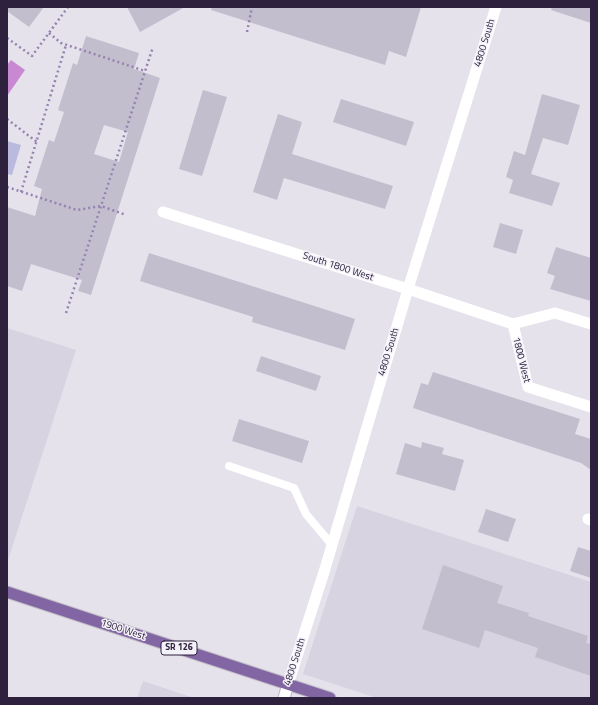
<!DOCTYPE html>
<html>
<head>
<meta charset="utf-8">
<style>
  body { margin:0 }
  #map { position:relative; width:598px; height:705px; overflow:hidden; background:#e5e2ec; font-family:"Titillium Web",sans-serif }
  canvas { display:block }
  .frame { position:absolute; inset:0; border:8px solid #2e213e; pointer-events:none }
</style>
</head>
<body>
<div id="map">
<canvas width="598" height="705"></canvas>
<div class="frame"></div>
</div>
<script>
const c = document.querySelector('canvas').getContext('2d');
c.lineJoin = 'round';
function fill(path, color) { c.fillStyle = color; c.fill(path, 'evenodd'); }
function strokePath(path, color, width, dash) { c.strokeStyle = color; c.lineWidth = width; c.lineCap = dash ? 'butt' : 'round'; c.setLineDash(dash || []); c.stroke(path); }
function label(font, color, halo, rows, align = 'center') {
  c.font = font + ' "Titillium Web",sans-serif'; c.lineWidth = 3; c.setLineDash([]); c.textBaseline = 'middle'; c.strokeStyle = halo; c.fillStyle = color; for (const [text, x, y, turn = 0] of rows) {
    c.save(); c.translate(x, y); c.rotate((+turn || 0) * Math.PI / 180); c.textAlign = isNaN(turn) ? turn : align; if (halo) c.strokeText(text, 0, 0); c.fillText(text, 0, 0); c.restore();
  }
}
fill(new Path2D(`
  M7,328L76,350L7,563Z
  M357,506L591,582V698H377L303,674Z
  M143,681L194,698H137Z`), '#d7d3e0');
fill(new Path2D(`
  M7,141L21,145L12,175L7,174Z`), '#babade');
fill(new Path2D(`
  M11,60L25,70L7,96V65Z`), '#c989d2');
fill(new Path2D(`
  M7,7H44L29,27L7,11Z
  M127,7H185L140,32Z
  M212,7H421L406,57L389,51L385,65L211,10Z
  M552,7H591V23L551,10Z
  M86,36L139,53L134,69L160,78L91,295L78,291L82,280L31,264L22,291L7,286V207L35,216L42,189L34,186L49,140L54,142L64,112L58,110L73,63L77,65ZM104,125L128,132L119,162L94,154Z
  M203,90L227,97L202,176L179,169Z
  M542,94L580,105L568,145L543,138L531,174L560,183L552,206L509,193L513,180L506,177L514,151L525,155Z
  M341,99L414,122L406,146L333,122Z
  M278,114L302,122L292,154L393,186L385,209L284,178L277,200L253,192Z
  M500,223L523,230L516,254L493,247Z
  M556,247L591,258V301L550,289L555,276L547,273Z
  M149,253L355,319L345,350L252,322L253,317L140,281Z
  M261,356L321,376L316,391L256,371Z
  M433,372L580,419L575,434L591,439V470L581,463L413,408L421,383L428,385Z
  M239,419L309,441L302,463L232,441Z
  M422,442L444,448L442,454L464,460L455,491L396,474L405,443L421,448Z
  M486,509L516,519L508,542L478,532Z
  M578,547L591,551V578L570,571Z
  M443,565L503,586L497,603L529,613L528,616L588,636L586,643L591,644V676L535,657L538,648L485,630L479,648L422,629Z`), '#c3becd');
const secondary = new Path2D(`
  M284,698L288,684`);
const primary = new Path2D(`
  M7,592L330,698`);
strokePath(secondary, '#bdb5cc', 13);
strokePath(primary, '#c0bcc5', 13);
strokePath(new Path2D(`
  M247,32L252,7
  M49,33L61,43L145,71
  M7,38L32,56L68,7
  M7,119L37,142
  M7,187L77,210L101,206L126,215
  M21,192L66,45
  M66,313L153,47`), '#9582b0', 2.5, [2, 3]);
strokePath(new Path2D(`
  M229,466L294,488L306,514L332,545`), '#fff', 8);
strokePath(new Path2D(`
  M163,212L408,289L513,324
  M513,324L528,387L591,407
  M513,324L555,313L591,324
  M588,519L591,520
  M288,684L324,572L408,289L496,7`), '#fff', 11);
strokePath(secondary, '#fff', 11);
strokePath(primary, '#8265a3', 11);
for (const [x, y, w] of [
  [179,648,36]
]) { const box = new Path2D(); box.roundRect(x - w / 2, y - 7, w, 14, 3); c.fillStyle = '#f4f2f9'; c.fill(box); strokePath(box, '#2e213e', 1); }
label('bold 9px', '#2e213e', null, [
  ["SR 126",179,648]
]);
label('10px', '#2e213e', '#f4f2f9', [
  ["4800 South",485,43,-73],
  ["South 1800 West",338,267,18],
  ["4800 South",389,352,-73],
  ["1800 West",521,360,76],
  ["1900 West",123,630,18],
  ["4800 South",295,662,-72]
]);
</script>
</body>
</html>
